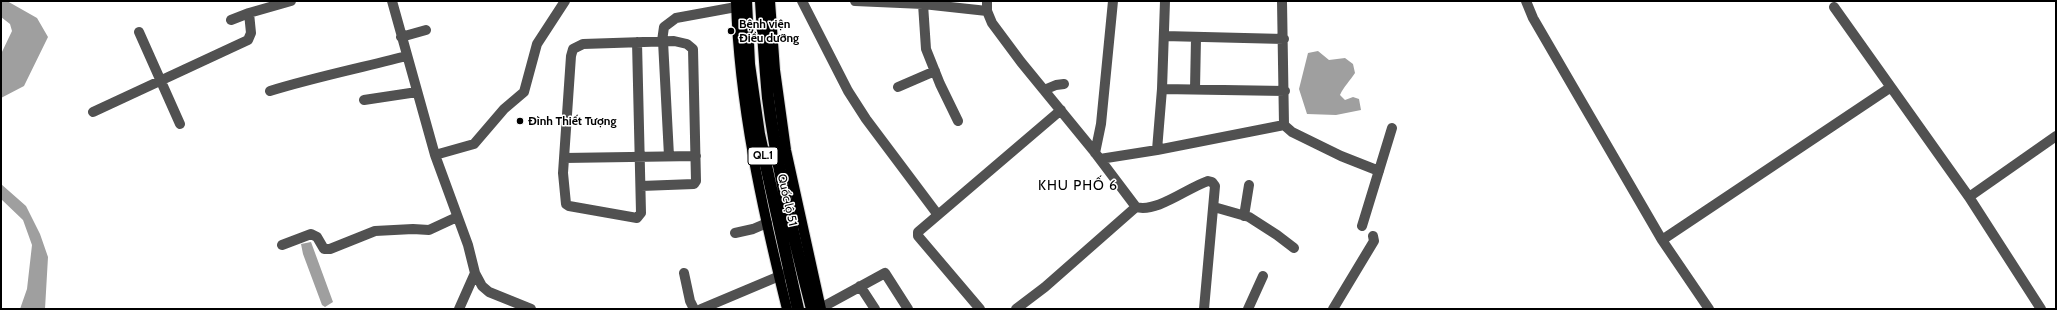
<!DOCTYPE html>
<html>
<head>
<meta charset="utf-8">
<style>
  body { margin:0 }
  #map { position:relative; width:2057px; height:310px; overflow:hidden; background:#fff; font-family:Cabin,sans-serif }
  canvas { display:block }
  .frame { position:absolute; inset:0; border:2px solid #000; pointer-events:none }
</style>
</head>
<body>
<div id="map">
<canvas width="2057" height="310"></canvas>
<div class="frame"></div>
</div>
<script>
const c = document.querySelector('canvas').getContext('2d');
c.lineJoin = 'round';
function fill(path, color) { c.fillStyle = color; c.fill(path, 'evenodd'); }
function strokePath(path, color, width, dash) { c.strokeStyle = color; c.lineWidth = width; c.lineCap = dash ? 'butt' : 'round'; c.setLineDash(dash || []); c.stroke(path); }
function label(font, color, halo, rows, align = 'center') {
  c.font = font + ' Cabin,sans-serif'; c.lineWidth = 3; c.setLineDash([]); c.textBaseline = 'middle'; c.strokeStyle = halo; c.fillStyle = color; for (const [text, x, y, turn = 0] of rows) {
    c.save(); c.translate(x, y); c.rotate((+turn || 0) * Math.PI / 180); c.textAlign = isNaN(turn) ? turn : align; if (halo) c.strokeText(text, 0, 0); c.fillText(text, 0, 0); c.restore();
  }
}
fill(new Path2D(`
  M1,1H7L37,18L48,37L24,86L1,98V54L12,31L10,24L1,17Z
  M1318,51L1329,60L1345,58L1353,64L1355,73C1350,81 1344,86 1340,95L1345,100L1353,97L1359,99L1361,110L1336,115L1307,114L1299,89L1308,53Z
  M1,184L26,206L40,234L48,257L45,309H20L27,289L32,245L23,220L1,199Z
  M311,242L333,302L325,307L322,305L303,254L301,244Z`), '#9f9f9f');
const major = new Path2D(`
  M736,1C739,105 762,208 787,309
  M770,1L775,70L786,150L821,309`);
const highway = new Path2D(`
  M746,1L749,64L759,134L798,309
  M761,1C763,33 765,66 768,98C777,169 794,240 812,309`);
strokePath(major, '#dbdbdb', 12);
strokePath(highway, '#dbdbdb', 14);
strokePath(new Path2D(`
  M392,1L435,155L468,245L475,273L482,286L489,292L531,309
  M802,1L848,91L866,119L938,215
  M855,1L923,4L987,11
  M987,1V11L992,23L1021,62L1093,150L1136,207C1157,213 1187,188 1208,181L1212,182L1215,186L1204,309
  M1282,1L1284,125
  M1526,1L1533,18L1662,240L1709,309
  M923,4L926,49L940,84L958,121
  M1834,7L1969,197L2041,309
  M231,20L249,13
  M139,32L180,124
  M1164,36L1284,39
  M401,37L426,30
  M662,41L664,27L676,18L736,7
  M663,41L669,156
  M637,42L641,213L637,218L569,206L566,204L563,173L571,56L573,49L583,44L674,41L687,44L693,49L696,181L694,184L641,186
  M898,87L935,71
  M1162,89L1285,91
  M1195,89L1196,38
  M1044,90L1056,85L1064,84
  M270,91C315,77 361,68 406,56
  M364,100L417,92
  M93,112L248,40L251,33L249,13L291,1
  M1157,150L1162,89L1165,1
  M1095,153L1101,124L1113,1
  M435,155L474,144L504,109L524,92L537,44L565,1
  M564,158L696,156
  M1100,159L1157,150L1284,125L1292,132L1341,156L1379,171
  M1969,197L2056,136
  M1214,207L1249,217L1277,235L1294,248
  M1244,216L1249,185
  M1362,226L1392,128
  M735,233L753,229L767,223
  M1662,240L1891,87
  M282,245L311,234L317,237L324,249H330L375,231L413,229L429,230L457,217
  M684,273L690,301L694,309
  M860,286L875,309
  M821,308L885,273L908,309
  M459,309L475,273
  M701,309L789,272
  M980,309L918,236V232L1061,110
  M1016,309L1045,287L1136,207
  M1248,309L1263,276
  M1333,309L1374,241L1373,236`), '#515151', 10);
strokePath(major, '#000', 10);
strokePath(highway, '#000', 12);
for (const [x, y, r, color] of [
  [731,31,4,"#000"],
  [520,121,4,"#000"]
]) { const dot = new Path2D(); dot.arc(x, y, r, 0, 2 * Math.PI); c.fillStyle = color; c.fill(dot); strokePath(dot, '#fff', 1.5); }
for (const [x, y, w] of [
  [763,156,30]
]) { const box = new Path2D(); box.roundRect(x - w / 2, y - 9, w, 18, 3); c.fillStyle = '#fff'; c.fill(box); strokePath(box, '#000', 1); }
label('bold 11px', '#000', null, [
  ["QL.1",763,156]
]);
label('bold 12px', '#000', '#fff', [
  ["Bệnh viện",739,24],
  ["Điều dưỡng",739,38],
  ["Đình Thiết Tượng",528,121]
], 'left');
label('12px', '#000', '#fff', [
  ["Quốc lộ 51",787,200,77]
]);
c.letterSpacing = '1px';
label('14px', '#000', '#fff', [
  ["KHU PHỐ 6",1078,186]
]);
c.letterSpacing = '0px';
</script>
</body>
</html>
